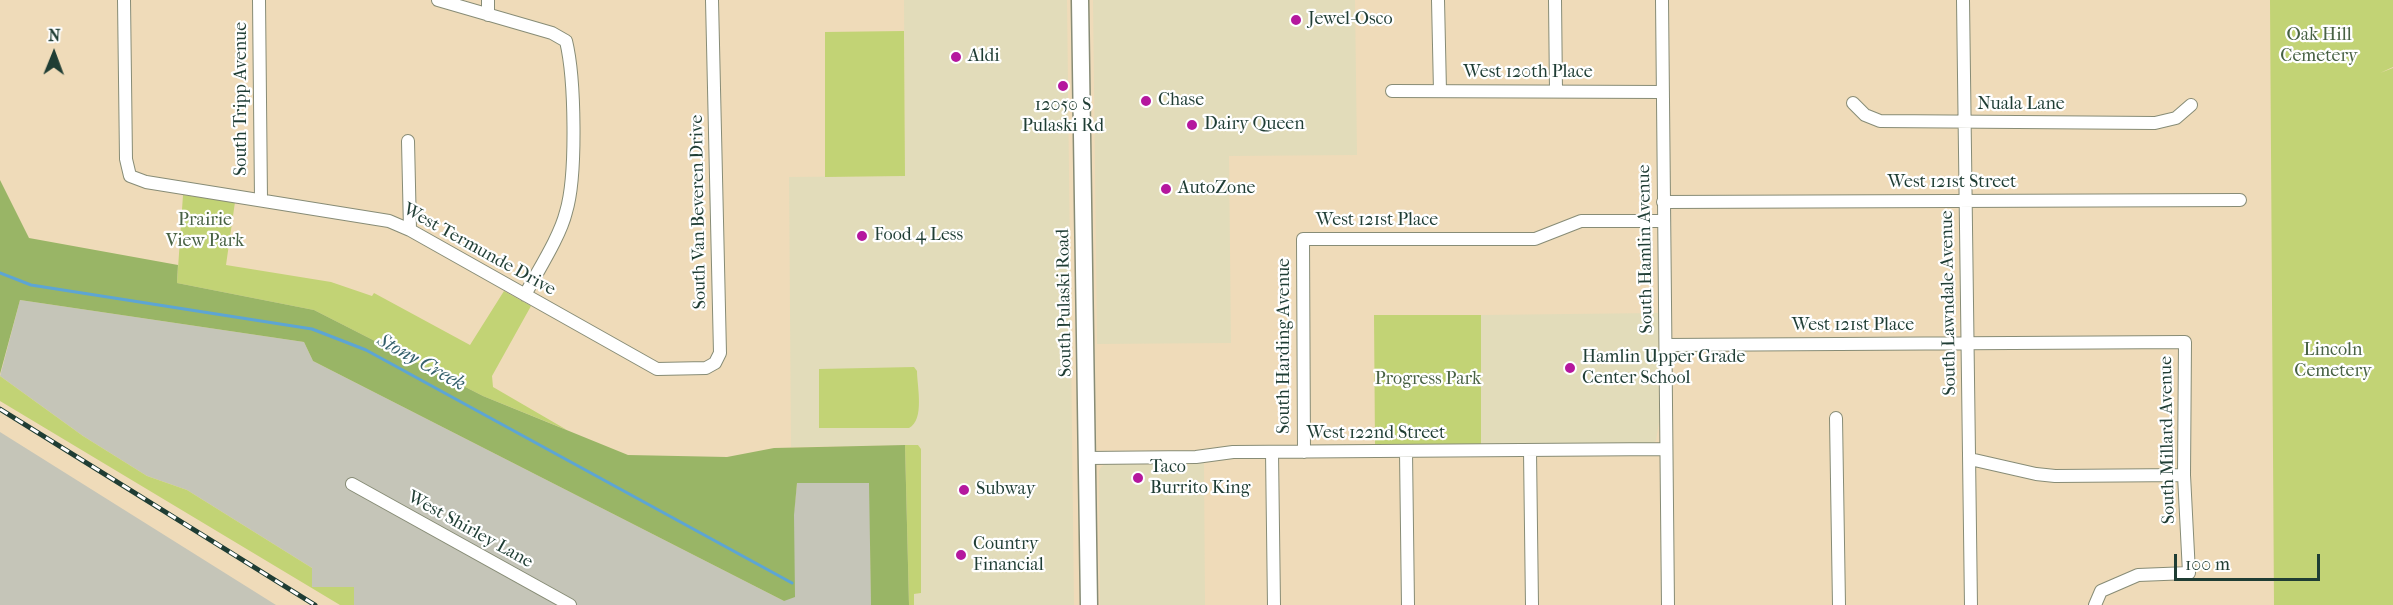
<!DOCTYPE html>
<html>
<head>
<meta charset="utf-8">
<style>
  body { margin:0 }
  #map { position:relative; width:2393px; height:605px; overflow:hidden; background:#efdbb9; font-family:"IM FELL French Canon",serif }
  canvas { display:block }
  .north { position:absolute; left:24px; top:24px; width:60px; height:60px; -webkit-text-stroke:4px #fff; paint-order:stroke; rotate:1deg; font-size:16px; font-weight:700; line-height:24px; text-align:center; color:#1f3d34 }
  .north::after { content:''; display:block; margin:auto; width:21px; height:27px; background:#1f3d34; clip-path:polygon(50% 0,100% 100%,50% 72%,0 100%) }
  .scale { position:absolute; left:2174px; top:554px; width:146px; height:27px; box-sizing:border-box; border:3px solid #1f3d34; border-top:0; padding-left:8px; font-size:18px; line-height:21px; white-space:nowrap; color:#1f3d34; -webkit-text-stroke:4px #fff; paint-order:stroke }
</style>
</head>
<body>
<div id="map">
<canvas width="2393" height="605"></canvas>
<div class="north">N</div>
<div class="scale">100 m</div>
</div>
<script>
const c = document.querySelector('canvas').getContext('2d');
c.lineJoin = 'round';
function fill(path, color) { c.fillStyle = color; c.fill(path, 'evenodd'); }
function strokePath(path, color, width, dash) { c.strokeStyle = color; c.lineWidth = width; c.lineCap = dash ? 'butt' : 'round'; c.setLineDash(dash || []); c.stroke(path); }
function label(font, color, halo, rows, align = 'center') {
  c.font = font + ' "IM FELL French Canon",serif'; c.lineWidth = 4.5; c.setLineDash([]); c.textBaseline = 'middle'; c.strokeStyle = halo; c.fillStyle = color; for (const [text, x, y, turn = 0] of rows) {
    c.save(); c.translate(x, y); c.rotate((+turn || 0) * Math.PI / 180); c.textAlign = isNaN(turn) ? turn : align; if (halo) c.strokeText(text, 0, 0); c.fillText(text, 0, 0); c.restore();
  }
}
fill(new Path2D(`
  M904,0H1067L1074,605H914V594L921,593V449L918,445L791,447L789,177L905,176Z
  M1093,0H1355L1357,155L1229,156L1231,343L1097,344Z
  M1658,313L1659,422L1656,441L1651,444L1481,445V315Z
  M1204,462L1205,605H1100L1099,471L1101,467L1105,464L1186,465Z`), '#e2dcba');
fill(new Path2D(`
  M20,300L304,342L313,361L784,601L797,483H870L871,605H354V587H312V568L187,490L147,476L83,436L0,376Z
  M0,432L276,605H0Z`), '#c5c5b8');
fill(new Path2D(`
  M2270,0H2393V67L2380,73L2393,68V605H2274Z
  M904,31L905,176L825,177V32Z
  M183,195L235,202L226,265L331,282L372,296L374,293L470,345L504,291L531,306L492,376L493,387L567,430L483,396L314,310L177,283Z
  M1374,315H1481V445H1375Z
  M914,367L917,371C917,386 925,420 909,428H819V369Z
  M0,376L83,436L147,476L187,490L312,568V587H354V605H340L0,401Z
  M905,445H918L921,449V593L914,594V605H909Z`), '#c2d375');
fill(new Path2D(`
  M0,180L29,238L178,265L177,283L314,310L483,396L628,455L727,457L774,448L905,445L909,605H871L869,483H797L794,515L795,597L784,601L313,361L304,342L20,300L0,374Z`), '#99b566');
strokePath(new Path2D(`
  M0,273L31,285L312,329L366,350L792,583`), '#5da5d4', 3);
const street = new Path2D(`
  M124,0L126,159L130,176L146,182L389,221L410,230L657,369L706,368L715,363L720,353L712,0
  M259,0L261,199
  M438,0L552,33L566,41C575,78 577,176 566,212C560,237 537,272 525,295
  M1438,0L1440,91
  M1555,0L1556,91
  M1662,0L1668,605
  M1963,0L1971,605
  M488,15V0
  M1392,91L1663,92
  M1853,103L1865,115L1880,121L2155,123L2176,118L2191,105
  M408,141L410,230
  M1663,202L2240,200
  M1666,345L2185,342L2184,475L2189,573L2138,575L2101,591L2095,605
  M1836,418L1839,605
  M1530,451L1532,605
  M1272,452L1274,605
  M1304,452L1303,239H1535L1581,221H1664
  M1406,452L1408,605
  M1087,458L1196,457L1233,452L1666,449
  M1970,459L2036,474L2055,476L2184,475
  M352,484L570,605`);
const secondary = new Path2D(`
  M1080,0L1089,605`);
strokePath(street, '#878c76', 14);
strokePath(secondary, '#878c76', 19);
strokePath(street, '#fff', 12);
strokePath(secondary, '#fff', 16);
const rail = new Path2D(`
  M0,409L315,605`);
strokePath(rail, '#1f3d34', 5);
strokePath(rail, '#fff', 3, [9]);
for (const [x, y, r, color] of [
  [1296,20,6,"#b5179e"],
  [956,57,6,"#b5179e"],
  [1063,86,6,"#b5179e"],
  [1146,101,6,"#b5179e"],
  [1192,125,6,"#b5179e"],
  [1166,189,6,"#b5179e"],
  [862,236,6,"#b5179e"],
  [1570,368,6,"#b5179e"],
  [1138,478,6,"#b5179e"],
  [964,490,6,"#b5179e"],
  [961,555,6,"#b5179e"]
]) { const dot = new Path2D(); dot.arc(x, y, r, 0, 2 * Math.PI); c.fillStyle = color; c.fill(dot); strokePath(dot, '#fff', 2); }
label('18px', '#1f3d34', '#fff', [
  ["Jewel-Osco",1308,20],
  ["Aldi",968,57],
  ["Chase",1158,101],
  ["12050 S",1063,106,"center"],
  ["Pulaski Rd",1063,127,"center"],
  ["Dairy Queen",1204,125],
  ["AutoZone",1178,189],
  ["Food 4 Less",874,236],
  ["Hamlin Upper Grade",1582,358],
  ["Center School",1582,379],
  ["Taco",1150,468],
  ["Burrito King",1150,489],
  ["Subway",976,490],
  ["Country",973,545],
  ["Financial",973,566]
], 'left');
label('18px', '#486244', '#fff', [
  ["Oak Hill",2319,36],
  ["Cemetery",2319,57],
  ["Prairie",205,221],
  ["View Park",205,242],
  ["Lincoln",2333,351],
  ["Cemetery",2333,372],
  ["Progress Park",1428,380]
]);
label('18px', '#1f3d34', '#fff', [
  ["West 120th Place",1528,73],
  ["South Tripp Avenue",242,99,-90],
  ["Nuala Lane",2021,105],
  ["West 121st Street",1952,183],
  ["South Van Beveren Drive",699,212,-91],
  ["West 121st Place",1377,221],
  ["South Hamlin Avenue",1646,249,-91],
  ["West Termunde Drive",479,250,29],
  ["South Pulaski Road",1065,303,-91],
  ["South Lawndale Avenue",1949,303,-91],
  ["West 121st Place",1853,326],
  ["South Harding Avenue",1285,346,-90],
  ["West 122nd Street",1376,434],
  ["South Millard Avenue",2168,440,-91],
  ["West Shirley Lane",470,530,29]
]);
label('italic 20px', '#35616c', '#fff', [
  ["Stony Creek",421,363,29]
]);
</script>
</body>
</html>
